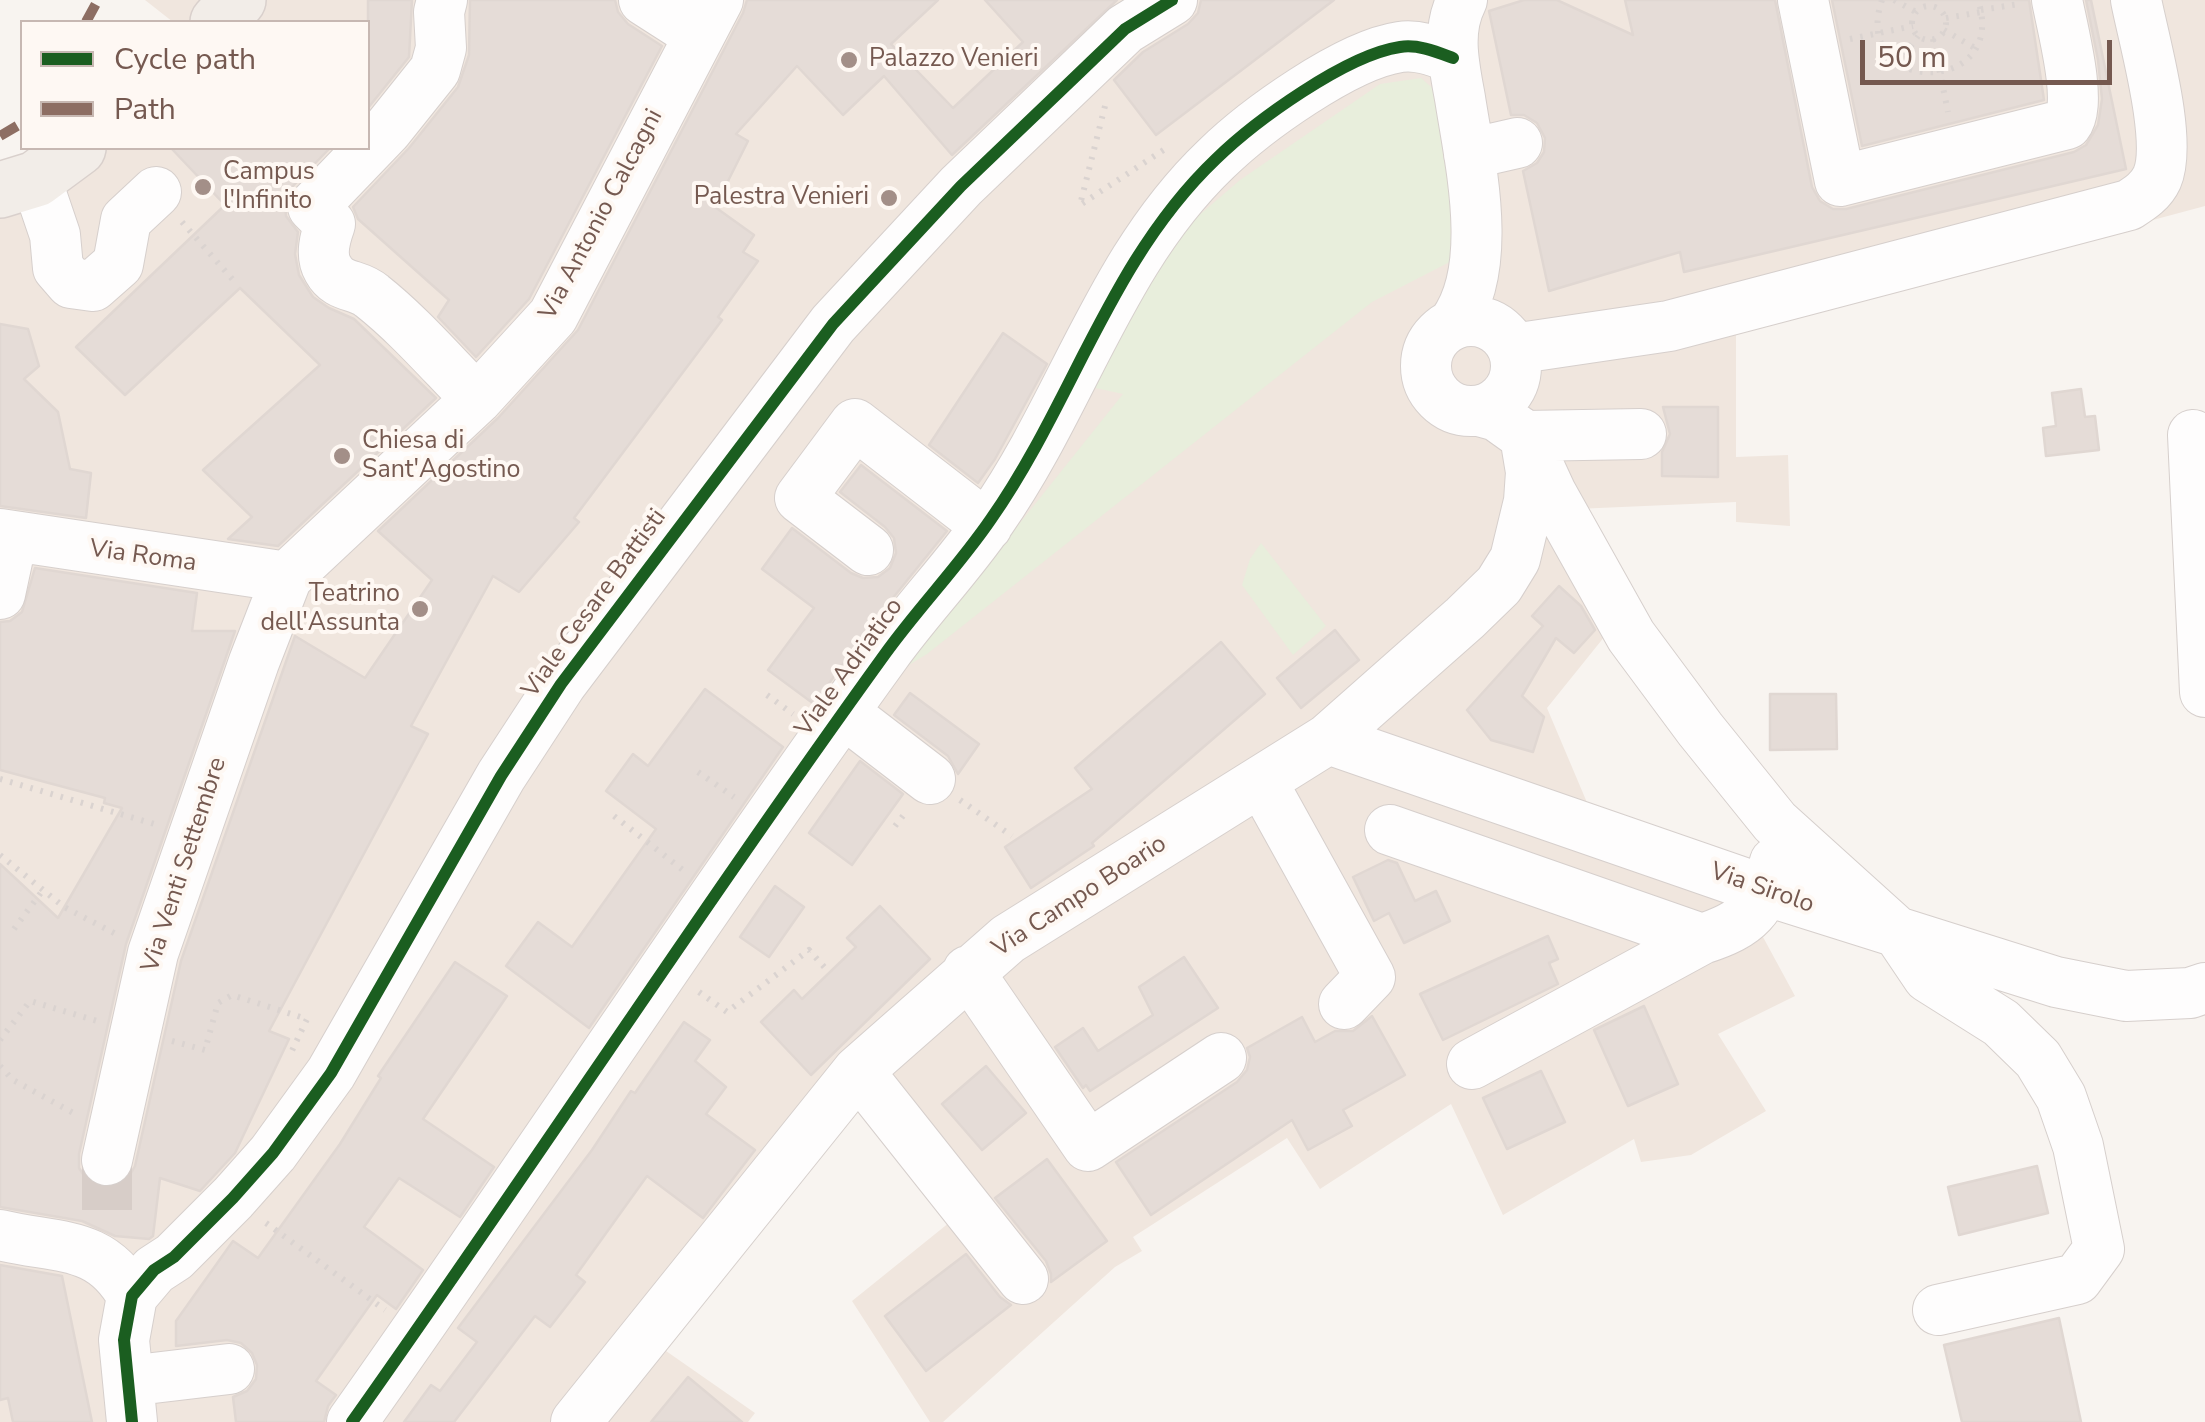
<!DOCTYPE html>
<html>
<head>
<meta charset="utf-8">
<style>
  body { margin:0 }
  #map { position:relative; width:2205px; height:1422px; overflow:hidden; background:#f8f4f0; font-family:"Nunito Sans",sans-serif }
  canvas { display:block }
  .legend { position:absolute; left:20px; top:20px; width:350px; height:130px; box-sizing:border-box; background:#fef8f3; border:2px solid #c7b8b2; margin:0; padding:12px 18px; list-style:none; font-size:30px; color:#755950 }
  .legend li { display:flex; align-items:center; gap:20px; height:50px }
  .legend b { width:50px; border:2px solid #c7b8b2 }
  .scale { position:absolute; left:1860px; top:40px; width:252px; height:45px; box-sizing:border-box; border:5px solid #755950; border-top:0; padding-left:12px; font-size:30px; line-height:35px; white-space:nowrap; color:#755950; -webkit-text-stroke:8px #fef8f3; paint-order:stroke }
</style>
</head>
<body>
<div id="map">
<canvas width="2205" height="1422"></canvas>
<ul class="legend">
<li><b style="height:12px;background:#1b5e20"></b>Cycle path</li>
<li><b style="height:12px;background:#8d6e63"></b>Path</li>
</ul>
<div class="scale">50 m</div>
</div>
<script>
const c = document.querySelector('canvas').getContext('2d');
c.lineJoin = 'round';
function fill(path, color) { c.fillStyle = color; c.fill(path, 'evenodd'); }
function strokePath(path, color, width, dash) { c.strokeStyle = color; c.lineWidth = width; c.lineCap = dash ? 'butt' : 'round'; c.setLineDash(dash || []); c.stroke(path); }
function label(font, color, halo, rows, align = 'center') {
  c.font = font + ' "Nunito Sans",sans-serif'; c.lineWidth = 8; c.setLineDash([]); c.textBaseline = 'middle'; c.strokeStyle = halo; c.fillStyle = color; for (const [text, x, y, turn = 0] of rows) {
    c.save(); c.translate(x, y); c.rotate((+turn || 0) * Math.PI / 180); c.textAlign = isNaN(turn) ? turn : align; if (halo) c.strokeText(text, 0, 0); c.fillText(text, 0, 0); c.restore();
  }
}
fill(new Path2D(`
  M145,0H2205V206L1736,332V457L1788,455L1790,526L1736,522V502L1576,509L1609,631L1547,708L1591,812L1780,868L1757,926L1795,996L1718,1034L1766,1111L1691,1155L1641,1162L1634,1139L1503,1215L1451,1104L1320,1189L1287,1138L1133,1237L1142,1251L1115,1267L943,1422H930L852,1301L955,1218L862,1093L656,1344L755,1413L748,1422H0V172L45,148H368V22H173Z`), '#f0e6de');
fill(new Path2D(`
  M1421,78L1445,99L1471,251L1372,302L927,654L904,668L1123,394L1091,387L1182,230L1240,180L1380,84Z
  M1261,543L1326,626L1293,655L1242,585L1250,559Z`), '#e8eedc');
const building = new Path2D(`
  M368,0H412L409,57L368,108Z
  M470,0H615L618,12L628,24L662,46L529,299L476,357L438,317L449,300L358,219L353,207L409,148L458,87L469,55Z
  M747,0H938L891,44L953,108L1023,42L985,0H1117L952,155L884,76L843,115L797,66L736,134L748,141L715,207L754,235L743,252L758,261L718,317L722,320L574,518L579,522L519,592L493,576L411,726L428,734L269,1031L289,1039L235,1153L200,1191L160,1178L153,1236L149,1239L115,1236L82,1221L0,1207V864L58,918L122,808L104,803L105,798L0,770V622L10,621L22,612L35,568L197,593L192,631H235L126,944L79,1154V1168L87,1180L100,1188H115L127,1180L135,1166L181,961L295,636L365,678L432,580L378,531L498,418L578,330L743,13Z
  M1201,0H1334L1156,135L1114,80L1143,52L1188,24L1198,13Z
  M1524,0H1557L1633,35L1625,0H1775L1812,187L1820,201L1833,209H1846L2074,152L2086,145L2098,125L2102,99L2098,60L2086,0H2091L2126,169L1684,272L1680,252L1549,291L1523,171L1537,163L1544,152L1545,138L1537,123L1524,115H1511L1489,11Z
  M1832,0H2029L2044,100L1862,146Z
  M171,148H330L292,187L285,201L286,216L298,232L295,254L299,275L313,297L329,308L354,319L436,398L278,546L228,539L252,517L203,470L320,365L240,288L125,395L76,347L225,205Z
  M0,324L28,329L39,366L24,379L58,412L70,469L91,473L86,518L0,506Z
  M1003,333L1047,364L995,459L978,483L929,445Z
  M2081,389L2085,417L2095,416L2099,450L2046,456L2043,428L2056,426L2052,393Z
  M1663,407H1718V477L1662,476V452L1670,434Z
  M861,465L947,531L875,620L814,704L768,670L814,608L762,569L792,528L851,573L863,578L878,577L890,568L896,553L894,538L885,527L840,492Z
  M1559,586L1581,606L1595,630L1574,653L1556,638L1522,696L1544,717L1533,752L1491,740L1467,710L1543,626L1532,616Z
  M1335,630L1359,660L1301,708L1277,678Z
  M1221,642L1265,694L1092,843L1094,846L1031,888L1005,847L1092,789L1075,768Z
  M705,689L783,747L589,1028L506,966L538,922L572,947L656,829L606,791L633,754L648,766Z
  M910,693L979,744L958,774L948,756L894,715Z
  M1770,694H1836L1837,749L1770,750Z
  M860,761L903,794L852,865L809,833Z
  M1388,860L1397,863L1415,901L1436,891L1450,921L1404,943L1389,913L1374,921L1353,877Z
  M775,886L804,907L769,957L740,937Z
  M880,906L930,959L811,1075L761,1022L794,990L802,999L856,947L847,938Z
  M1548,936L1558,959L1549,963L1558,984L1443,1040L1420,994Z
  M1184,957L1218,1008L1090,1091L1086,1085L1083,1088L1055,1047L1083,1028L1098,1051L1153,1015L1139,987Z
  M455,962L507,996L423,1119L494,1167L460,1217L399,1178L364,1227L423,1270L396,1309L377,1295L316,1381L336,1395L328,1406L324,1422H236L233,1397L247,1391L256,1379L257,1365L252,1353L241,1343L227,1340L176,1346V1321L233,1241L258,1258L340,1144L381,1078L378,1076Z
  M1644,1006L1678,1084L1628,1106L1594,1030Z
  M1372,1016L1405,1075L1343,1110L1352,1126L1308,1150L1292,1120L1151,1215L1116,1162L1237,1082L1247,1070L1250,1057L1247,1048L1302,1017L1315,1042L1335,1031H1353Z
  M684,1022L710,1040L695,1061L726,1087L706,1114L755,1150L703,1218L647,1176L576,1275L585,1282L550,1327L535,1316L454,1422H404L431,1385L440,1391L477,1342L458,1328L592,1150L631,1091L635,1093Z
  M986,1066L1026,1113L982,1150L942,1104Z
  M1541,1071L1565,1122L1507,1149L1483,1098Z
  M1047,1159L1107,1241L1051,1282V1274L1046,1261L995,1198Z
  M2037,1166L2048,1213L1959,1235L1948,1187Z
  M966,1254L1000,1297L1011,1305L926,1371L885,1316Z
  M0,1265L62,1276L92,1422H13L8,1398L0,1400Z
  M2059,1318L2081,1422H1962L1944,1345Z
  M688,1377L742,1422H651Z`);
fill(building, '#e5dcd7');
strokePath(building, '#e0d7d2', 2.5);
strokePath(new Path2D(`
  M107,1160V1235`), '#d7cdc8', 50, [50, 25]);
const minor = new Path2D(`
  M442,0L439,12L441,48L435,70L387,130L313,207L330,224C325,238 320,255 328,269C339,289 357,283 372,296C410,326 443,365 477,399
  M644,0L697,34
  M1803,0L1840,181L2067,124C2083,104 2062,27 2057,0
  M1469,154L1517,143
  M36,179L55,235L58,268L71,283L93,286L118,264L126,220L156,192
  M1426 366a45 45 0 1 1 90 0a45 45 0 1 1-90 0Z
  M1453,324C1495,267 1470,163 1460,98C1454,65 1446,31 1462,0
  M1513,349L1669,326L2129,205C2140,198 2151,191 2157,178C2173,141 2144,41 2136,0
  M2193,435L2205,692
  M1525,436L1641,434
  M1533,454L1551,493L1631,636L1700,729L1775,822L1899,934L1928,977L2001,1023L2038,1059L2061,1097L2078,1146L2099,1249L2077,1279L1938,1310
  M0,534L287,577
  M868,550L800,498L855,424L987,526
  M0,594L12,538
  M844,713L930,779
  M1328,739L1767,891L2056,982L2126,996L2190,993L2205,988
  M1262,782L1370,977L1344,1004
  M1390,830L1702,939C1749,924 1762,909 1775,862
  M968,971L1088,1146L1221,1058
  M1472,1064L1702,939
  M858,1071L1023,1279
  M107,1160L153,953L254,662L287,577L477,399L553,316L718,0
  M0,1235C56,1249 101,1239 132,1296
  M128,1381L229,1369
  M132,1422L124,1340L132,1296L154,1270L174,1257L233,1198L273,1153L331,1073L501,776L561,684L833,324L961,186L1075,77L1125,29L1172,0
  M352,1422C532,1168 702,907 885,654C918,608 959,566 991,519C1073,402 1110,260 1216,159C1255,121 1346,55 1400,47C1418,44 1437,52 1453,58
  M576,1422L858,1071L1008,939L1328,739L1465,618L1499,585L1515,559L1529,501L1531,472L1525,436L1497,416L1479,411`);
const major = new Path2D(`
  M218,22L238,0
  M0,190L36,179L78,148`);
strokePath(minor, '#d6cfcc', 52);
strokePath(major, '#d9d0cc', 58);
strokePath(new Path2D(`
  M1882,0C1849,96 2010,97 1978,0
  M1894,0L1916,12
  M1912 23a17 17 0 1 1 34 0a17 17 0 1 1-34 0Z
  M1981,10L2019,4
  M1946,18L1982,12
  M1944,30L1975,48
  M1850,39L1913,26
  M1933,39L1948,112
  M1898,63L1918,36
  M1105,106L1080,205L1168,147
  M182,222L234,281
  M767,695L793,714
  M698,772L734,797
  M0,779L158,825
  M960,800L1012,836
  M614,816L683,870
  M895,826L906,812
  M0,855L64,907L116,934
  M14,929L43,890
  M699,992L727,1012L809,950L826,969
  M0,1040L30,1001L97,1021
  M172,1041L205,1050L218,1003L232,995L307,1019L290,1055
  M0,1066L13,1080L79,1116
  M266,1223L385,1310`), '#dad3d0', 6, [2.5, 8]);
strokePath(minor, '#fefdfd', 50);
strokePath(major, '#f2ede8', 55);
strokePath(new Path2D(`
  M86,22L98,0
  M0,136L22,123`), '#8d6e63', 10, [20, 10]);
strokePath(new Path2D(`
  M132,1422L124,1340L132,1296L154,1270L174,1257L233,1198L273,1153L331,1073L501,776L561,684L833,324L961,186L1075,77L1125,29L1172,0
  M352,1422C532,1168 702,907 885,654C918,608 959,566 991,519C1073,402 1110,260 1216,159C1255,121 1346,55 1400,47C1418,44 1437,52 1453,58`), '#1b5e20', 12);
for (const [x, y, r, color] of [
  [849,60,10,"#a38f88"],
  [203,187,10,"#a38f88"],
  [889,198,10,"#a38f88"],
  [342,456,10,"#a38f88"],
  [420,609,10,"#a38f88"]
]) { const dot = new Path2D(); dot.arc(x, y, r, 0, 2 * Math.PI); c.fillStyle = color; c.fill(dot); strokePath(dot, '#fef8f3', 4); }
label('25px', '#755950', '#fef8f3', [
  ["Palazzo Venieri",869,60],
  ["Campus",223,173],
  ["l'Infinito",223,202],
  ["Palestra Venieri",869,198,"right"],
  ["Chiesa di",362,442],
  ["Sant'Agostino",362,471],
  ["Teatrino",400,595,"right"],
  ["dell'Assunta",400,624,"right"]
], 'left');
label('25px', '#755950', '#fef8f3', [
  ["Via Antonio Calcagni",602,215,-62],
  ["Via Roma",143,557,8],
  ["Viale Cesare Battisti",595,604,-54],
  ["Viale Adriatico",850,668,-54],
  ["Via Venti Settembre",185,865,-72],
  ["Via Sirolo",1762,889,19],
  ["Via Campo Boario",1080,897,-33]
]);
</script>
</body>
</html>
